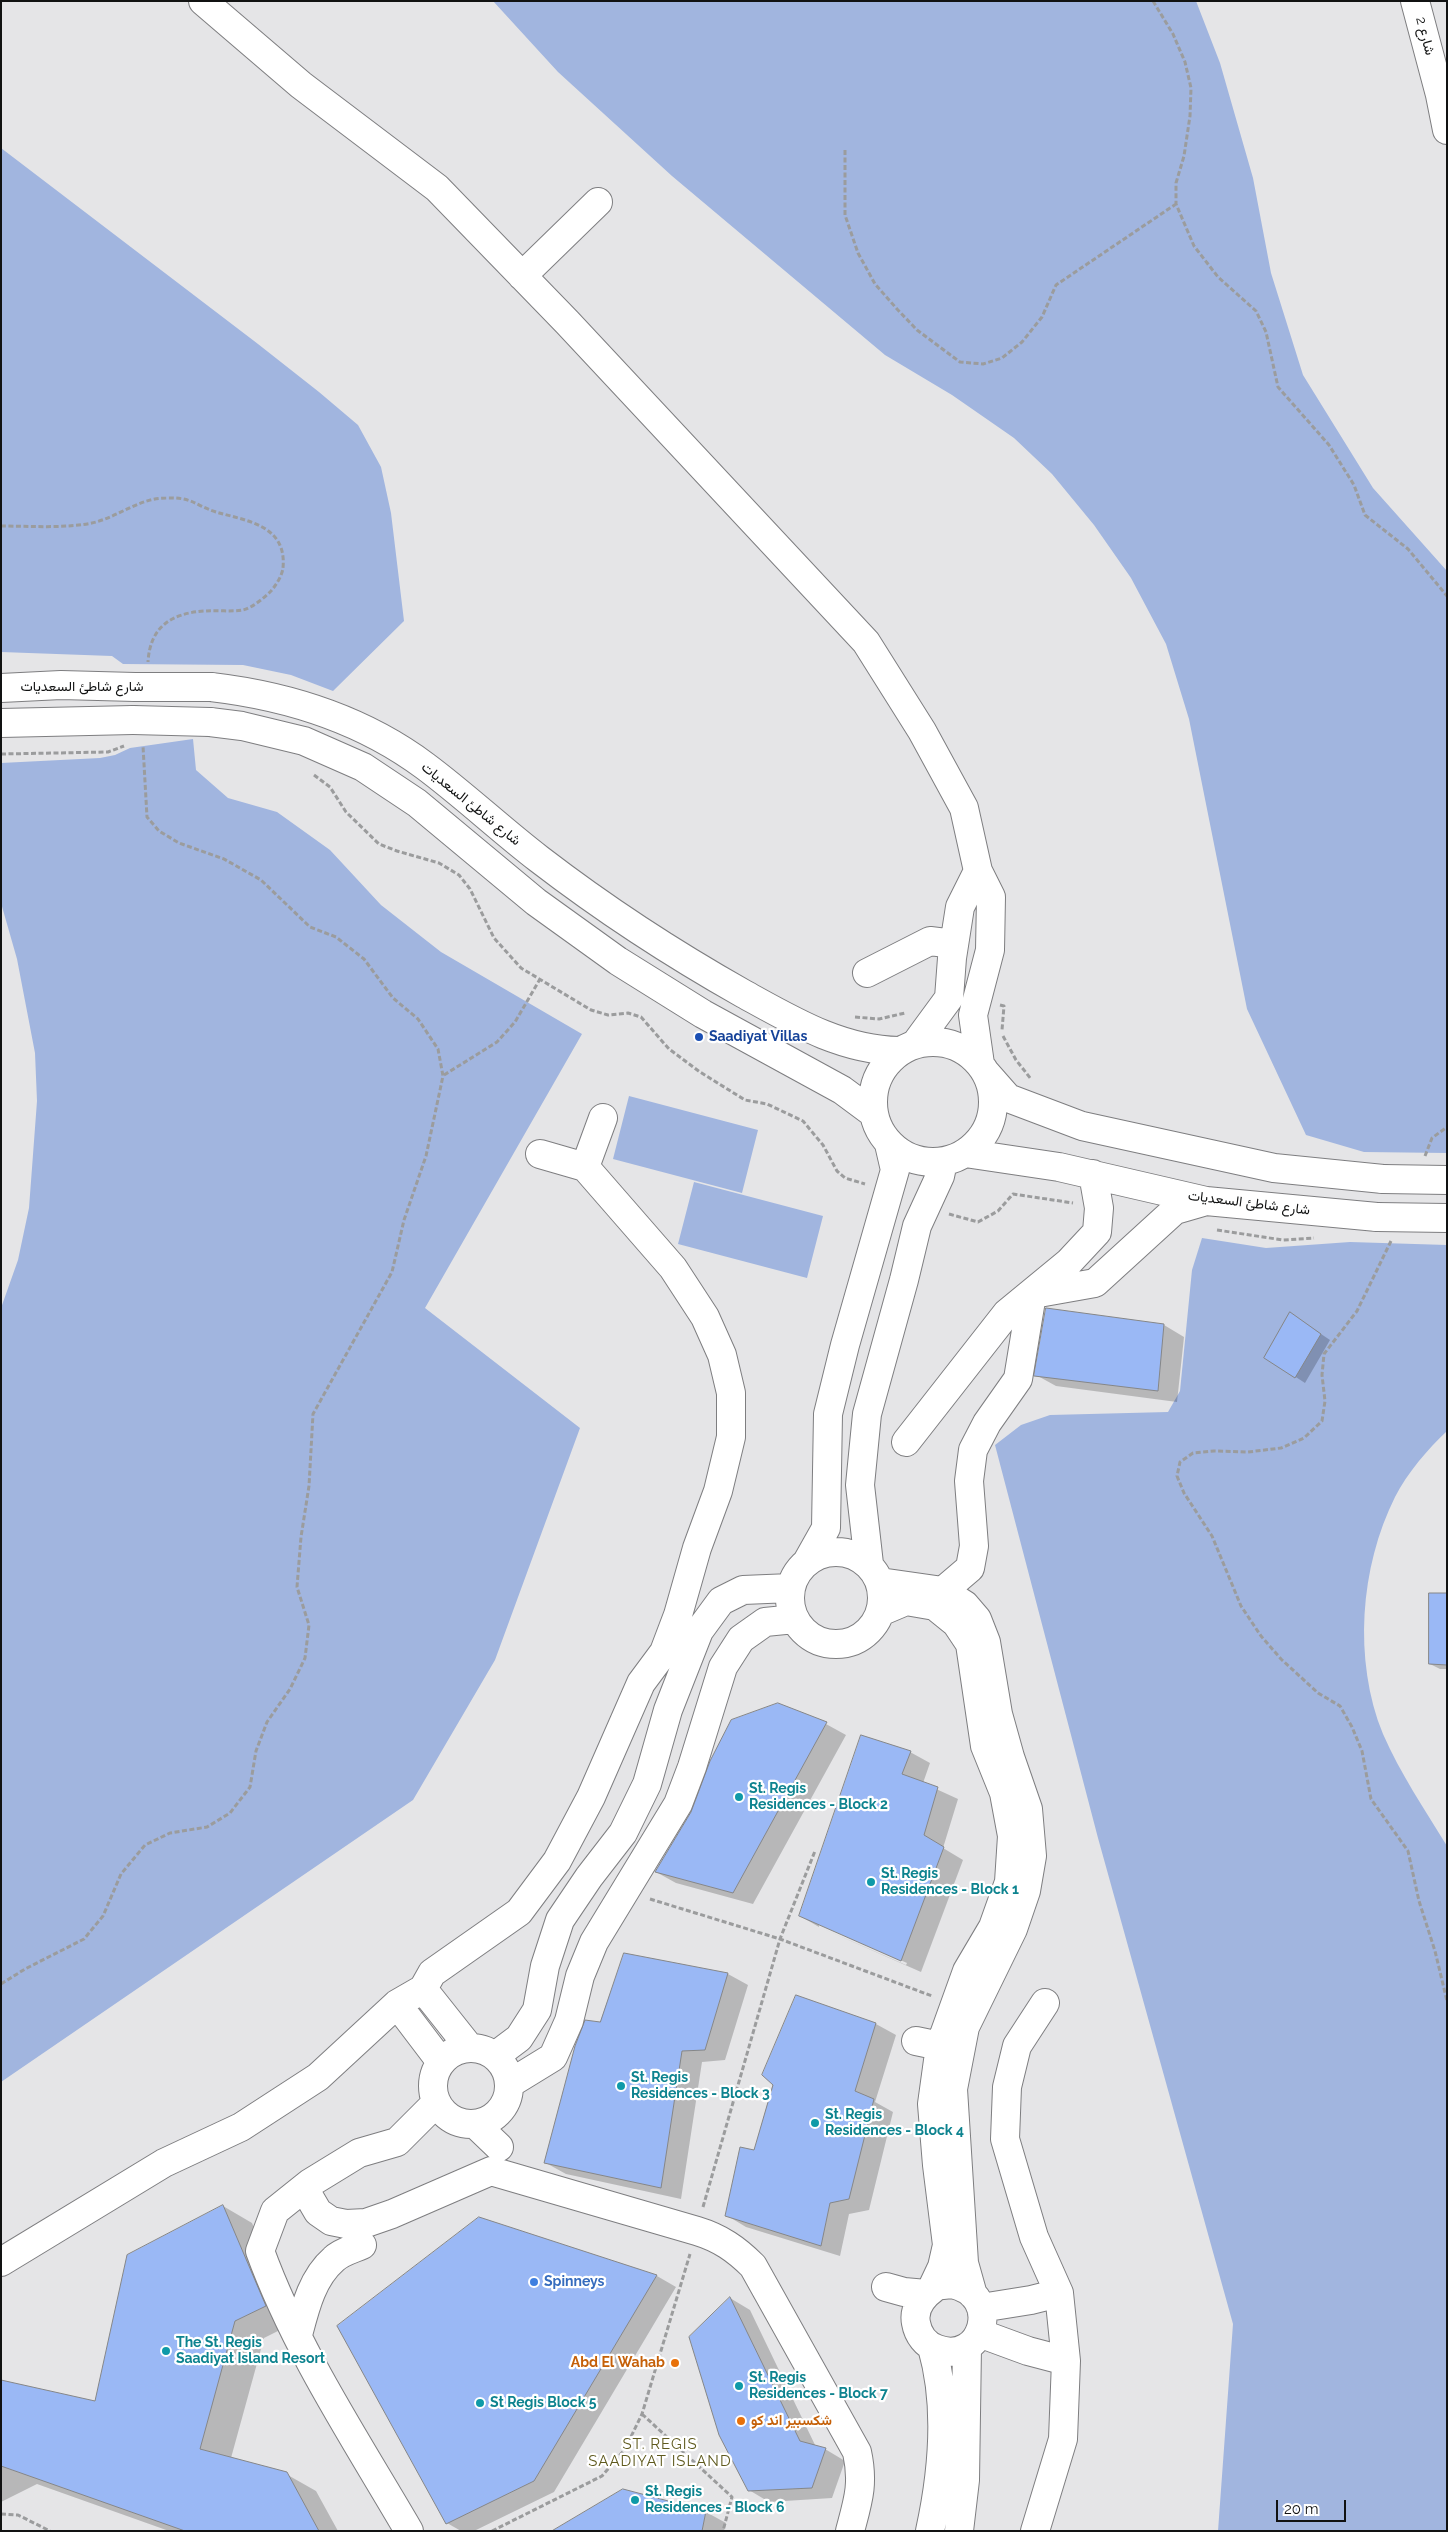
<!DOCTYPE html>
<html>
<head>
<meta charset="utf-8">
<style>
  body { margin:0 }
  #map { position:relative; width:1448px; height:2532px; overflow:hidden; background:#e5e5e7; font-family:Raleway,sans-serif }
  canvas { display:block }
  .frame { position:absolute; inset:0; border:2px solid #111212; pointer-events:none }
  .scale { position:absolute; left:1276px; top:2500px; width:70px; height:22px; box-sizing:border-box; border:2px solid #111212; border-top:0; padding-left:6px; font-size:15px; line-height:18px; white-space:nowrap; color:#111212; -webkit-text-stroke:4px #fff; paint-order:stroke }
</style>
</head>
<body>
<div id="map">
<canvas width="1448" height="2532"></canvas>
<div class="frame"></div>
<div class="scale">20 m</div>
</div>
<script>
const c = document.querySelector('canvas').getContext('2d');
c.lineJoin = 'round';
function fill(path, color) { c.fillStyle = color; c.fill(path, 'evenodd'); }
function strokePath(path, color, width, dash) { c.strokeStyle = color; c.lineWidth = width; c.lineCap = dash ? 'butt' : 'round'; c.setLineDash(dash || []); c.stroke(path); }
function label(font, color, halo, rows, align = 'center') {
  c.font = font + ' Raleway,Vazirmatn,sans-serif'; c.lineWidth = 4.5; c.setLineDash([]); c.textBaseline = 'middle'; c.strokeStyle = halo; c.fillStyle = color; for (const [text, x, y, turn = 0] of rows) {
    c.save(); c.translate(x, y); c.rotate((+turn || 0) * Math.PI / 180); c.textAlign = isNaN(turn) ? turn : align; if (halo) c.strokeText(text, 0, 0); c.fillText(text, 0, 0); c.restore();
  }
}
fill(new Path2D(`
  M493,1H1196L1220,63L1253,178L1271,273L1303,375L1373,488L1447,571V1153L1364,1152L1306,1135L1247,1009L1189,719L1166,644L1131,578L1094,525L1052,474L1014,438L952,395L885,355L672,176L558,72Z
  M1,148L258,344L319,392L358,425L381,467L391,513L404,621L333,691L291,675L243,665L123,664L112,656L1,652Z
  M193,739L196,770L228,798L277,812L330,850L381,905L441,952L582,1034L425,1308L580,1428L495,1660L413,1800L1,2082V1308L18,1260L29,1208L37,1101L35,1053L17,959L1,903V763L100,758L115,755L130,748Z
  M629,1096L758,1130L742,1193L613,1159Z
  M694,1182L823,1216L807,1278L678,1244Z
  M1202,1238L1266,1248L1350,1242L1447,1245V1431C1427,1450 1408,1472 1395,1497C1360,1567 1353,1660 1383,1734C1400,1773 1425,1810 1447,1846V2531H1218L1233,2324L1098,1838L995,1445L1021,1425L1050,1415L1168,1412L1180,1391L1192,1270Z`), '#a1b5df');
fill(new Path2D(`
  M1291,1314L1330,1340L1305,1383L1265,1357Z
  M1164,1325L1184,1337L1177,1402L1056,1386L1036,1375Z
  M1447,1594V1669H1440L1430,1664Z
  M826,1724L846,1735L753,1904L676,1883L656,1872Z
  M910,1752L930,1763L923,1783L958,1799L943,1848L963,1860L921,1972L819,1927L906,1965L907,1963L819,1924V1927L800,1916Z
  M625,1954L728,1974L748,1985L725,2060L702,2062L681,2199L566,2174L546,2163L601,2023Z
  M797,1996L876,2024L896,2035L875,2102L893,2112L869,2210L849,2214L840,2256L746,2227L726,2215L754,2152Z
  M223,2206L252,2223L294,2323L264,2338L231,2458L286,2474L316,2491L338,2531H169L37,2484L1,2502V2382L96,2403Z
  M479,2218L657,2276L676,2287L554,2492L474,2531H461L447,2523Z
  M730,2298L750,2310L816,2447L825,2449L845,2461L832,2498L769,2502L749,2490Z
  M623,2490L706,2512L726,2523L724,2531H555Z`), '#0003');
const building = new Path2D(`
  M1046,1308L1164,1324L1158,1391L1034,1376Z
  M1290,1312L1321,1334L1295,1378L1264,1358Z
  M1429,1593H1447V1665L1429,1664Z
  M778,1703L827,1722L733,1893L655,1872L691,1812L710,1761L731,1720Z
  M861,1735L911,1751L902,1774L938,1787L924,1835L944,1847L901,1961L799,1916Z
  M624,1953L728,1973L705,2050L682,2051L661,2188L544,2163L575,2046L585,2020L600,2022Z
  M796,1995L876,2023L855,2091L874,2099L849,2199L830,2203L821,2246L725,2216L740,2147L754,2150L773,2085L762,2075Z
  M223,2205L266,2306L235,2321L200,2449L287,2472L319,2531H185L1,2466V2380L95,2401L127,2255Z
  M479,2217L657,2275L534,2481L446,2524L337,2326Z
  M730,2297L800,2441L826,2448L812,2488L748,2491L719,2435L689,2337Z
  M623,2489L706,2511L702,2531H552Z`);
fill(building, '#9ab8f5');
strokePath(building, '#858687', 1);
const minor = new Path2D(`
  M203,1L301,85L437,188L567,322L866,642L922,731L964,808L978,871L991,897L990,950L973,1015L980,1064
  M1415,1L1440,95L1447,130
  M522,276L598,202
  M211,687C288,696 362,719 425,766C464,795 500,829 539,859C604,909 673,954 744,994C793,1021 841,1050 899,1051
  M1,688L61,685L135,687
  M210,722L242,726L304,741L363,767L417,803L536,902L618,961L703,1014L842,1090L873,1113
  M1,723L133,720
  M867,973L930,941L954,944
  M873 1102a60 60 0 1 1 120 0a60 60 0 1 1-120 0Z
  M916,1043L949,998L952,958L960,907L978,871
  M986,1073L1008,1098L1082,1126L1274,1168L1383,1179
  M965,1153L1059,1167L1206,1201L1377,1217
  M540,1154L585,1167
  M1033,1294L1095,1283L1175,1210L1206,1201
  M906,1442L1007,1313L1069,1262L1097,1232L1099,1208L1093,1174
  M790 1598a46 46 0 1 1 92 0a46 46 0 1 1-92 0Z
  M808,1560L826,1528L828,1414L845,1345L895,1170L889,1144
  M869,1564L860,1485L867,1414L904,1280L917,1226L940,1176L943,1162
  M880,1582L943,1591L965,1605L977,1619L986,1642L998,1714L1010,1757L1028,1809L1032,1856L1026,1891L1013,1929L965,2027L953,2089L964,2263L973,2295
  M943,1591L970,1568L974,1546L969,1481L973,1450L987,1423L1018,1379L1032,1294
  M880,1612L906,1601L935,1606L956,1623L970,1644L985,1746L1004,1793L1012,1836L1009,1882L993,1927L967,1971L940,2046L932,2104L937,2165L947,2245L942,2267L933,2286
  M423,1989L469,2047
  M397,2004L441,2062
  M916,2041L940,2046
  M433 2086a38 38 0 1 1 76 0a38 38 0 1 1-76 0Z
  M495,2056L519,2038L537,2010L545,1966L560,1920L589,1877L623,1833L647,1784L668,1710L699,1631L721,1601L743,1590L791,1588
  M509,2084L553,2057L569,2021L580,1976L594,1942L678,1804L692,1767L723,1667L741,1639L765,1622L795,1619
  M475,2124L499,2147
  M304,2188L318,2212L331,2221L346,2224L366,2223L392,2214L491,2171L697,2231C720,2238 736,2249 753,2266L857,2452C864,2484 858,2501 850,2531
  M1,2262L164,2163L241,2127L318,2077L397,2004L423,1989L432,1973L519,1912L557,1861L591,1797L641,1683L664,1652L678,1615L697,1548L718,1491L731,1437V1393L722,1355L705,1317L673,1268L585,1167L603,1118
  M952,2284C1004,2295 983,2366 937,2349C926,2345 918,2335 916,2323C913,2308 923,2296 934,2288L933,2286Z
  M886,2287L904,2292L926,2294
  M981,2308L1031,2300L1059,2293
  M979,2333L1028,2351L1066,2361
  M298,2335C305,2308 312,2278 334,2259C341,2252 353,2249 362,2245
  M409,2531C356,2440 296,2350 260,2251L275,2211L310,2183L359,2153L397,2142L436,2103
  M930,2531C943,2471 949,2406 932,2347
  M959,2531L965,2480L967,2347
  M1035,2531L1063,2439L1066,2361L1059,2293L1034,2237L1005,2139L1007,2087L1017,2046L1045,2003`);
strokePath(minor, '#7e7e80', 30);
strokePath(new Path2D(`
  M1153,1L1173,34L1185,62L1191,88L1190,116L1184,156L1176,183V204L1194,246L1218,277L1256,311L1266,332L1278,387L1329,445L1354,485L1365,515L1408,549L1447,596
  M845,150V215L858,253L875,284L897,309L917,330L960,362L983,364L1002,358L1022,342L1042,317L1056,285L1176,204
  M1,526C29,526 69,529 96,522C121,515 140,498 166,498C193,497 194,505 216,512C247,521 287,525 283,568C282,576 276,585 271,591C264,598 252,608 243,610C231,612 217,610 205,611C171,613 150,627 148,662
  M1,754L108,752L124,746
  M314,775L330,787L346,812L379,844L397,851L439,863L459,875L470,889L494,938L521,968L591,1010L608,1015L628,1013L641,1017L669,1049L700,1072L745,1100L767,1104L803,1121L823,1145L837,1171L845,1178L865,1184
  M1000,1005L1004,1006L1002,1030
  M855,1017L879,1019L905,1013
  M1003,1036L1016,1060L1031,1079
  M444,1075L497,1042L515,1022L540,979
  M1425,1156L1432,1138L1447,1127
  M949,1214L978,1222L998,1211L1013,1194L1073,1203
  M1217,1230L1283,1240L1314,1238
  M1391,1241L1357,1311L1324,1354L1322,1375L1325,1401L1322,1421L1304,1438L1281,1448L1248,1452L1214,1451L1193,1453L1180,1462L1177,1476L1184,1493L1212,1536L1241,1606L1261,1636L1281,1659L1318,1693L1340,1706L1352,1727L1362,1751L1371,1799L1408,1851L1419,1901L1435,1951L1447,2001
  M650,1899L780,1939L932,1996
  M1,1984L25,1969L84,1939L103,1916L121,1874L145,1845L170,1833L207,1827L230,1813L250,1787L256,1751L267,1722L290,1689L305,1658L309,1625L297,1587L301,1537L309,1486L313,1414L392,1272L404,1220L426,1156L443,1076L438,1049L418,1019L393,998L364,959L336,937L310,927L261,880L224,859L179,843L159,831L147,817L143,746
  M703,2207L780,1939L815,1851
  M642,2414L732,2497L723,2531
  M1,2514L18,2515L50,2531
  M492,2531L602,2476L625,2449L642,2414L690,2254`), '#9b9c9d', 3, [5, 2.5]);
strokePath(minor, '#fff', 28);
const minorBridge = new Path2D(`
  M135,687H211
  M133,720L210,722
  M1383,1179L1447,1180
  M1377,1217L1447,1218`);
strokePath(minorBridge, '#7e7e80', 30, []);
strokePath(minorBridge, '#fff', 28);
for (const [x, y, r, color] of [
  [699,1037,5,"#1a4fb4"],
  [739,1797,5,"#0f9aa8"],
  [871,1882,5,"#0f9aa8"],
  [621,2086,5,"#0f9aa8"],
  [815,2123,5,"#0f9aa8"],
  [534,2282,5,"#3f7fe0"],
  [166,2351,5,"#0f9aa8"],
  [675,2363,5,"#e8710a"],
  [739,2386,5,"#0f9aa8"],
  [480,2403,5,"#0f9aa8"],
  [741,2421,5,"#e8710a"],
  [635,2500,5,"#0f9aa8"]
]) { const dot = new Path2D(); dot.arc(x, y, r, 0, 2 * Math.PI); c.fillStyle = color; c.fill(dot); strokePath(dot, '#fff', 2); }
label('14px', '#111212', '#fff', [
  ["شارع 2",1425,36,75],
  ["شارع شاطئ السعديات",82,687],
  ["شارع شاطئ السعديات",471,804,39],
  ["شارع شاطئ السعديات",1249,1203,7]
]);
label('bold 14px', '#164399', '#fff', [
  ["Saadiyat Villas",709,1037]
], 'left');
label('bold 14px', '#0d838f', '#fff', [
  ["St. Regis",749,1789],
  ["Residences - Block 2",749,1805],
  ["St. Regis",881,1874],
  ["Residences - Block 1",881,1890],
  ["St. Regis",631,2078],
  ["Residences - Block 3",631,2094],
  ["St. Regis",825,2115],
  ["Residences - Block 4",825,2131],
  ["The St. Regis",176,2343],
  ["Saadiyat Island Resort",176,2359],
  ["St. Regis",749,2378],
  ["Residences - Block 7",749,2394],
  ["St Regis Block 5",490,2403],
  ["St. Regis",645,2492],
  ["Residences - Block 6",645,2508]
], 'left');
label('bold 14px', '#366cbe', '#fff', [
  ["Spinneys",544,2282]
], 'left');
label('bold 14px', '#c56008', '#fff', [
  ["Abd El Wahab",665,2363],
  ["شكسبير اند كو",751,2421,"left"]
], 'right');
c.letterSpacing = '1px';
label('15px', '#5f5a1e', '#fff', [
  ["ST. REGIS",660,2444],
  ["SAADIYAT ISLAND",660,2461]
]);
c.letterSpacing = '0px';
</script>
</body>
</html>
